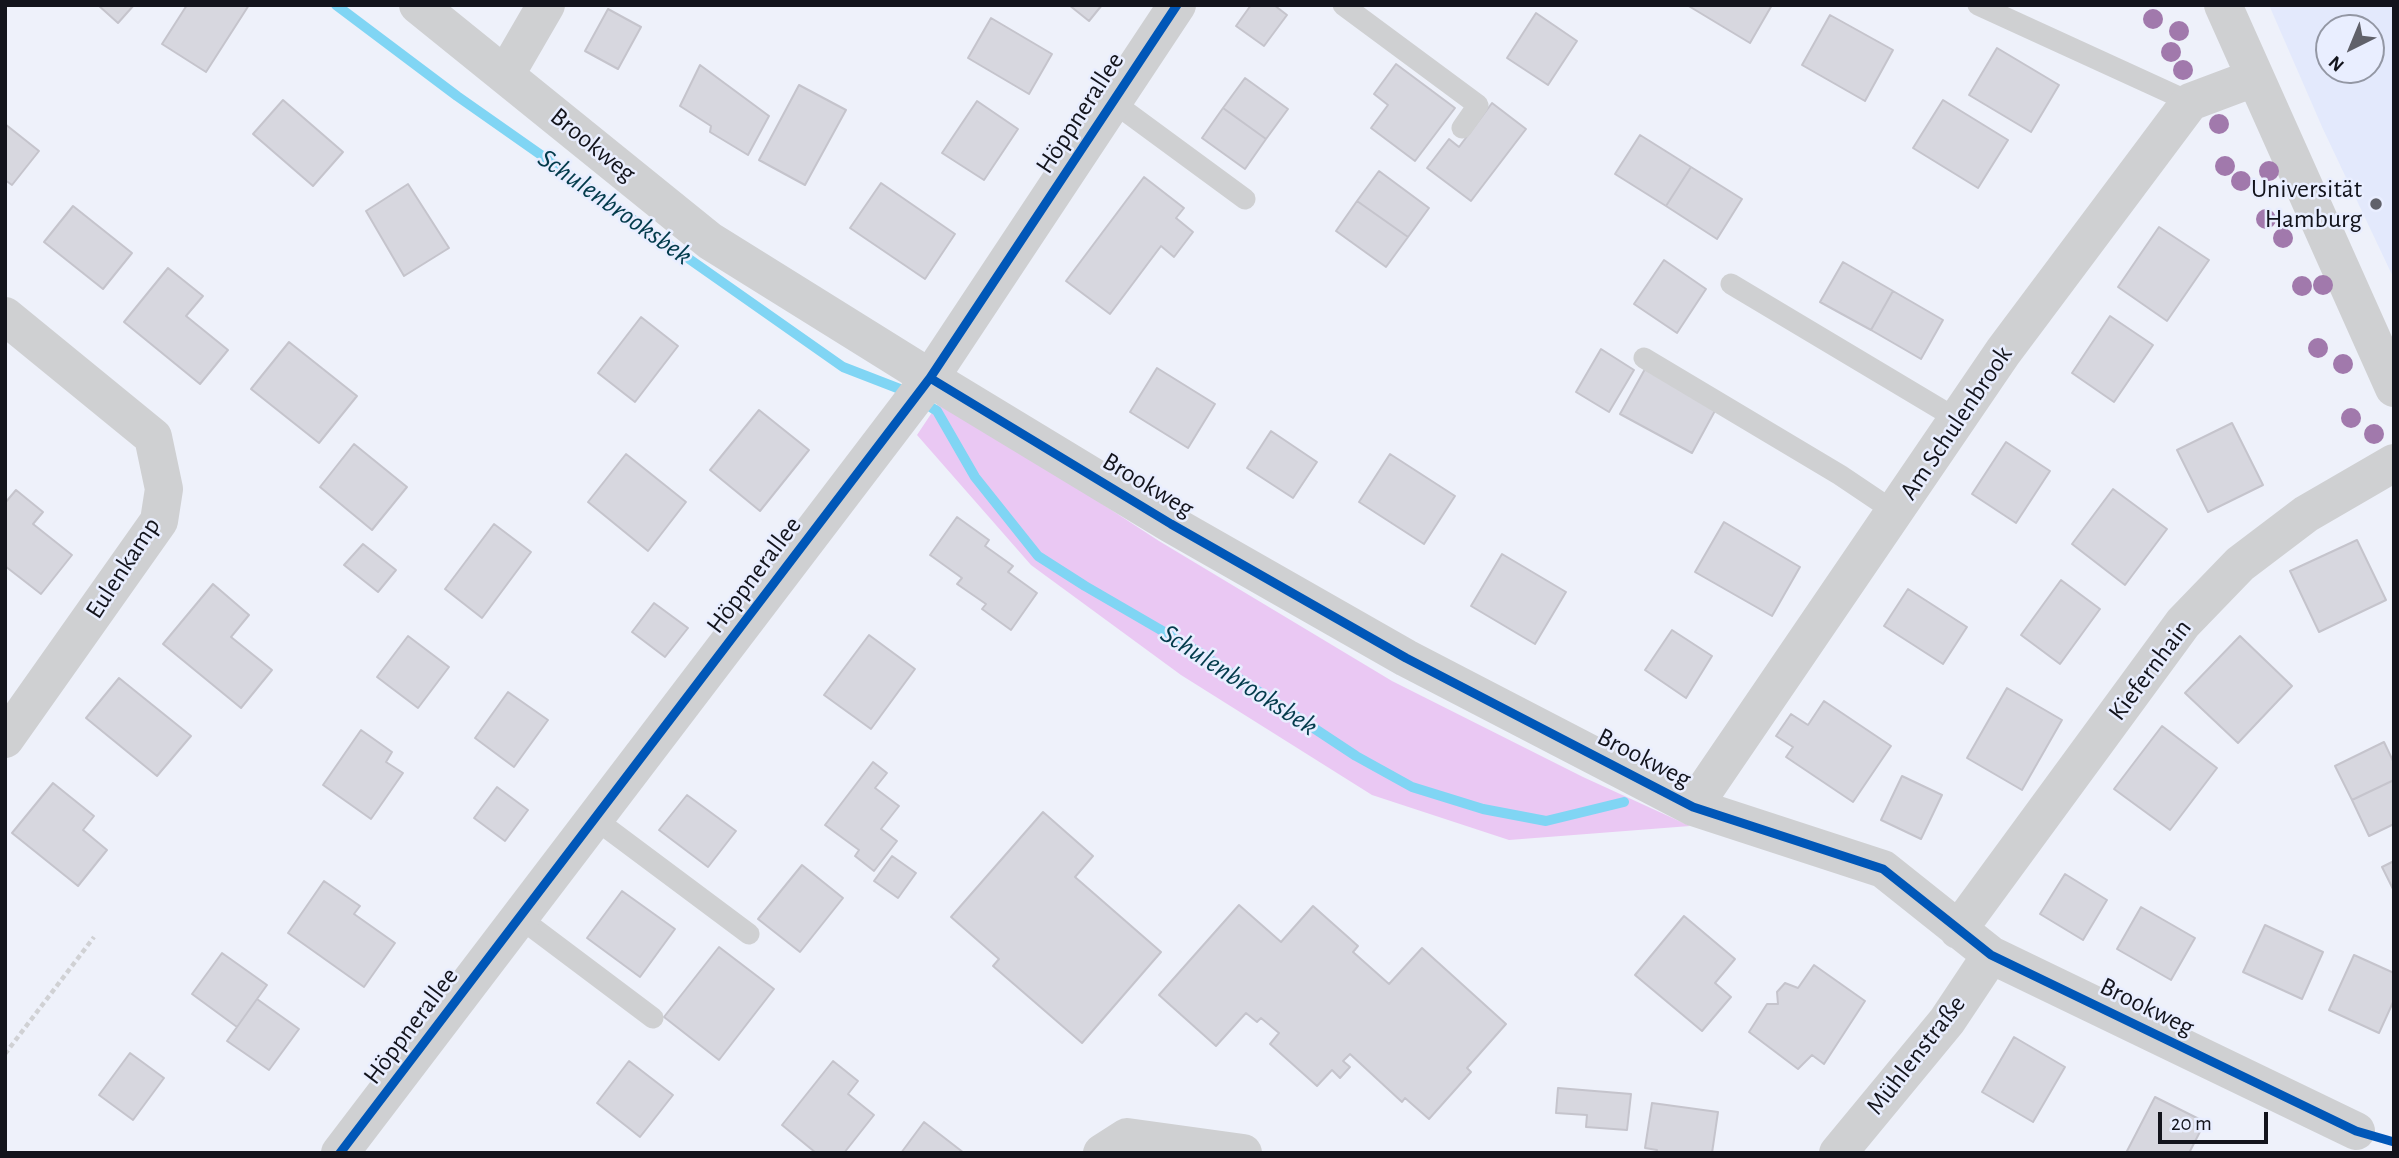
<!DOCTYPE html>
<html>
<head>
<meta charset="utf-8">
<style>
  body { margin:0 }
  #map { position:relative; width:2399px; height:1158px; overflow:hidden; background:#eef1fa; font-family:"Alegreya Sans",sans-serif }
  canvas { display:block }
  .frame { position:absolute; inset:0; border:7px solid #13141c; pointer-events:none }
  .north { position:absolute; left:2315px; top:14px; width:70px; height:70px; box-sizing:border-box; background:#e9eeff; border:2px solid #9397a4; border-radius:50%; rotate:223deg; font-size:19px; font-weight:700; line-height:28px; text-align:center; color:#13141c }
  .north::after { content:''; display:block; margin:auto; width:24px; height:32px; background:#60616a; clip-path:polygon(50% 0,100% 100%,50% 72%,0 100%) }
  .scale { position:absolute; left:2158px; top:1112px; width:110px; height:32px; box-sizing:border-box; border:4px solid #13141c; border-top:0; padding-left:9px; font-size:21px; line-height:24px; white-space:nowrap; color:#13141c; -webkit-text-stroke:5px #e9eeff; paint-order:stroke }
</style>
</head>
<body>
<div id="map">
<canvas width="2399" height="1158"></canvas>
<div class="frame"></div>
<div class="north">N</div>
<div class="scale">20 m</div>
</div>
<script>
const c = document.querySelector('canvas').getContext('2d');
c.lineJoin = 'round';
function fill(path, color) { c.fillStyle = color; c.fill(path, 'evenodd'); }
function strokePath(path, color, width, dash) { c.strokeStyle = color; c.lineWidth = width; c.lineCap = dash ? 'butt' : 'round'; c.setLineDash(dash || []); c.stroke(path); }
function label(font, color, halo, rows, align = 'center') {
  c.font = font + ' "Alegreya Sans",sans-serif'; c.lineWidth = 5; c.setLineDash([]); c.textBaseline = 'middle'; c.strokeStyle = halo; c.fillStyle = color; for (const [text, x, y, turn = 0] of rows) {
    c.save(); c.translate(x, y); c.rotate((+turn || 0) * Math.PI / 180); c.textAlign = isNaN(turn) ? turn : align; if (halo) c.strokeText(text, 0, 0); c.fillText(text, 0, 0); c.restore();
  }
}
fill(new Path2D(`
  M2269,5H2394V279L2323,129ZM2329,28H2371V70H2329Z`), '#e3e9fc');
fill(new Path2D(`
  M941,399L1159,541L1392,681L1583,777L1690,826L1509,840L1372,795L1181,675L1031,565L917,435Z`), '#eac8f3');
strokePath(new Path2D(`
  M336,5L457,96L843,367L905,391
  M929,406L937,411L975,477L1038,556L1085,586L1197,651L1356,756L1412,787L1483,809L1546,821L1624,802`), '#80d5f4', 10);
const building = new Path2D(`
  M98,5H134L118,23Z
  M187,5H249L206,72L162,44Z
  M1069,5H1102L1089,21Z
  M1251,5H1274L1287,15L1264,46L1236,26Z
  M1687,5H1772L1750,43Z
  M608,9L641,27L618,69L585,51Z
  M1536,13L1577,41L1548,85L1507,58Z
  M1830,15L1893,50L1865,101L1802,65Z
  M991,18L1052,54L1029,94L968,58Z
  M1997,48L2059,85L2031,132L1969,95Z
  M1396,64L1455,108L1415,161L1371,128L1388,105L1374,94Z
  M700,65L769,116L748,155L710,132L711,126L680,106Z
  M1245,78L1288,109L1266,139L1223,108Z
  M799,85L846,110L805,185L759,160Z
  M283,100L343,152L313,186L253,134Z
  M1943,100L2008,140L1978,188L1913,148Z
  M977,101L1018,129L984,180L942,153Z
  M1492,103L1526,129L1471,201L1427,168L1449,139L1459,147Z
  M1223,108L1266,139L1245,169L1202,138Z
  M5,124L39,151L12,185L5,180Z
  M1640,135L1691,167L1666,206L1615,174Z
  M1691,167L1742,199L1717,239L1666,206Z
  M1379,171L1429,208L1408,237L1357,201Z
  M1144,177L1184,208L1176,218L1193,232L1174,257L1161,246L1110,314L1066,281Z
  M881,183L955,234L925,279L850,228Z
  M408,184L449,248L404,276L366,211Z
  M1357,201L1408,237L1386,267L1336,231Z
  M73,206L132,253L103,289L44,242Z
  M2159,227L2209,260L2167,321L2118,287Z
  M1664,260L1706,289L1677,333L1634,304Z
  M1843,262L1893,291L1871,330L1820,302Z
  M168,268L203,296L186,316L228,350L200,384L124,322Z
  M1893,291L1943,320L1921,359L1871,330Z
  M2110,316L2153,345L2114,402L2072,373Z
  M641,317L678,346L635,402L598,373Z
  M289,342L357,396L319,443L251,389Z
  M1601,349L1634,370L1609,412L1576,392Z
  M1157,368L1215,404L1188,448L1130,412Z
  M1645,369L1717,407L1692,453L1620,414Z
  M759,410L809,450L760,511L710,470Z
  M2232,423L2263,485L2208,512L2177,450Z
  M1271,431L1317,462L1293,498L1247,468Z
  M2006,442L2050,471L2016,523L1972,494Z
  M354,444L407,487L372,530L320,487Z
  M626,454L686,502L648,551L588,502Z
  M1390,454L1455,496L1424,544L1359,502Z
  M2113,489L2167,529L2125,585L2072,544Z
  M16,490L43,512L33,524L72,555L41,594L5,566V503Z
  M957,517L989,540L985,546L1013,566L1008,572L1037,593L1011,630L982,609L986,604L957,584L962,578L930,555Z
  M1724,522L1800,567L1772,616L1695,572Z
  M494,524L531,552L482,618L445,589Z
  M2357,540L2386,600L2319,632L2290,571Z
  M363,544L396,570L378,592L344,565Z
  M1502,554L1566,592L1535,644L1471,606Z
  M2061,580L2100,609L2060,664L2021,635Z
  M213,584L249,615L231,637L272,670L241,708L163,644Z
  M1908,589L1967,627L1943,664L1884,626Z
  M654,603L688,628L665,657L632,632Z
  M1672,630L1712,656L1686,698L1645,670Z
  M869,635L915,669L871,729L824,695Z
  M408,636L449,667L418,708L377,677Z
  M2240,636L2292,686L2238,743L2185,693Z
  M119,678L191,736L157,776L86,718Z
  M2007,688L2062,720L2022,790L1967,758Z
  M508,692L548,720L514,767L475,738Z
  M1824,701L1891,746L1853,802L1786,757L1793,747L1776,736L1791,714L1808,725Z
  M2162,726L2217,768L2170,830L2114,789Z
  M361,730L392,752L386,762L403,773L371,819L323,785Z
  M2384,742L2394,763V780L2352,800L2335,766Z
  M873,762L887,773L875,788L899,806L881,829L897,841L874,871L855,856L859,850L825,825Z
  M1902,776L1942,795L1921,839L1881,820Z
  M2394,780V824L2369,836L2352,800Z
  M53,783L94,816L83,830L107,850L78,886L12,833Z
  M497,787L528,810L505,841L474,818Z
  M687,795L736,831L708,867L659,830Z
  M1043,812L1093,856L1075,877L1161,952L1082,1043L993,966L999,959L951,917Z
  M892,856L916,873L898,898L874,881Z
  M2394,861V891L2382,867Z
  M802,865L843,898L800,952L758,919Z
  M2065,874L2107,900L2083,940L2040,914Z
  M324,881L360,906L354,914L395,943L364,987L288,933Z
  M622,891L675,929L640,977L587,938Z
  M1239,905L1281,942L1313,906L1358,946L1353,952L1389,984L1422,948L1506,1024L1467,1068L1471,1072L1429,1119L1405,1098L1402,1102L1350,1054L1343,1061L1350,1067L1340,1078L1332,1070L1317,1086L1270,1044L1279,1033L1261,1018L1257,1022L1246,1013L1216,1046L1159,995Z
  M2141,907L2195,938L2171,980L2117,949Z
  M1684,916L1735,959L1715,983L1731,997L1702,1031L1635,975Z
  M2265,925L2323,952L2302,999L2243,972Z
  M719,947L774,989L719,1060L664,1017Z
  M222,953L267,985L237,1027L192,994Z
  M2354,955L2394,973V1000L2379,1033L2329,1010Z
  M1814,965L1865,1001L1824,1064L1812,1055L1798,1069L1749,1032L1767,1004H1778L1777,992L1785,983L1798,988Z
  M257,999L299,1029L269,1070L227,1041Z
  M2014,1037L2065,1067L2033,1122L1982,1092Z
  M130,1053L164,1078L133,1120L99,1095Z
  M629,1061L673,1095L640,1137L597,1103Z
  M833,1061L858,1081L848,1094L874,1115L844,1153H816L782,1125Z
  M1558,1088L1631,1094L1627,1130L1586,1127L1587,1115L1556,1113Z
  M2155,1097L2205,1122L2189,1153H2126Z
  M1652,1103L1718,1112L1712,1153H1656L1657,1150L1645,1148Z
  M924,1122L964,1153H901Z`);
fill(building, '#d7d7df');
strokePath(building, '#c5c4cc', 2);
strokePath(new Path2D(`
  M5,1054L94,937`), '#d0d1d4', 4.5, [5, 3.5]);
strokePath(new Path2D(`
  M1343,5L1478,105L1462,128
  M1978,5L2190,102
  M1113,102L1245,199
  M1731,284L1957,419
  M1644,358L1840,475L1895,512
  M595,819L749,934
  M520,918L653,1018`), '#cfd0d2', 21);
strokePath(new Path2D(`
  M418,5L710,241L930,378L1171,524L1406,658L1693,807L1883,869L1991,955L2356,1131
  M2223,5L2394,388
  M506,74L546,5
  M5,316L153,437L164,489L159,521L5,739
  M1693,807L2003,352L2190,102L2254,78
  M1958,930L2183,623L2240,564L2306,514L2394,463
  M340,1153L930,378L1177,5
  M1102,1153L1127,1137L1243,1153
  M1838,1153L1947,1021L1991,955`), '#cfd0d2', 38);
strokePath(new Path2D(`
  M930,378L1171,524L1406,658L1693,807L1883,869L1991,955L2356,1131L2394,1142
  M340,1153L930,378L1177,5`), '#0057b8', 9);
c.fillStyle = '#a179ac';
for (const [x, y] of [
  [2153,19],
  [2179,31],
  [2171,52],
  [2183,70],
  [2219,124],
  [2225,166],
  [2269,171],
  [2241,181],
  [2266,219],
  [2283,238],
  [2323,285],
  [2302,286],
  [2318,348],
  [2343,364],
  [2351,418],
  [2374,434]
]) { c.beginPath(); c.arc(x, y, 10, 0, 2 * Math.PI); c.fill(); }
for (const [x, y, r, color] of [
  [2376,204,7,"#60616a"]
]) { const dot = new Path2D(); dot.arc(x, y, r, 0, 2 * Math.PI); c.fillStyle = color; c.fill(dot); strokePath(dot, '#e9eeff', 2.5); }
label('26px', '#13141c', '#e9eeff', [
  ["Höppnerallee",1080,113,-57],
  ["Brookweg",593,145,39],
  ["Am Schulenbrook",1956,423,-56],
  ["Brookweg",1148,485,31],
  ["Eulenkamp",123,568,-57],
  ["Höppnerallee",754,575,-53],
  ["Kiefernhain",2150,670,-53],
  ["Brookweg",1644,758,27],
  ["Brookweg",2147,1007,26],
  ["Höppnerallee",411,1026,-53],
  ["Mühlenstraße",1916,1055,-52]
]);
label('26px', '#13141c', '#e9eeff', [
  ["Universität",2362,189],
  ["Hamburg",2362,219]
], 'right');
label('italic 28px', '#033b4c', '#e9eeff', [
  ["Schulenbrooksbek",615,207,35],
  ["Schulenbrooksbek",1239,680,33]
]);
</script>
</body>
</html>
